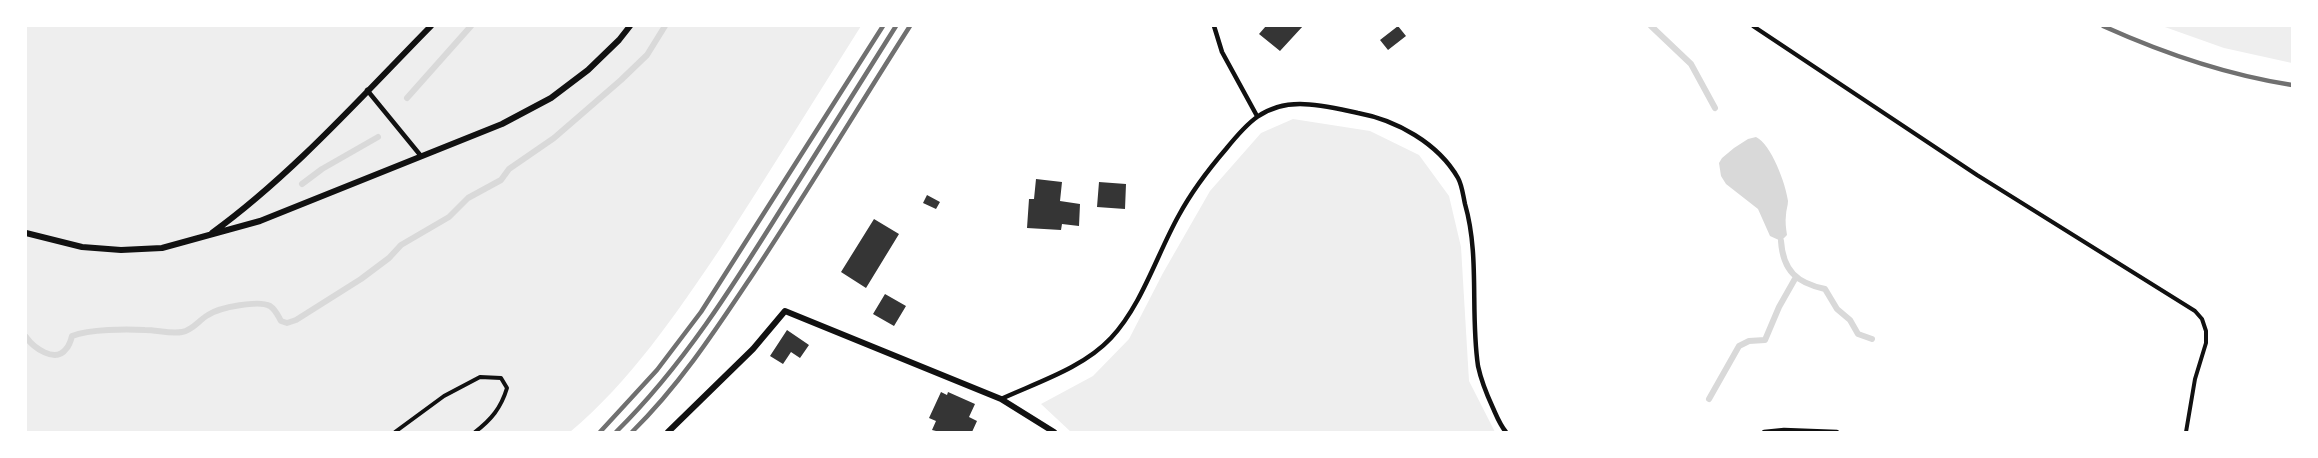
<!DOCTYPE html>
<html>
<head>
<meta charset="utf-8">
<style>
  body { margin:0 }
  #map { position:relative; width:2318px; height:458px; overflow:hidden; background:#fff; font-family:"Crimson Pro",serif }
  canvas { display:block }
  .frame { position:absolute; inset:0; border:27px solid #fff; pointer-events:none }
</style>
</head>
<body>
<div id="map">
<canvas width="2318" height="458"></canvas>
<div class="frame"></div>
</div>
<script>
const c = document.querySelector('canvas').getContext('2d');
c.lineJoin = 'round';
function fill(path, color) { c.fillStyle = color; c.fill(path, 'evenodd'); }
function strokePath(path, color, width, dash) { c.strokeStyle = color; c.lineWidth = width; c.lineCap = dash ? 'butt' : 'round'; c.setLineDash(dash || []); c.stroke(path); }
fill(new Path2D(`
  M26,26H861C814,100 768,175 720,249C676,314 630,382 570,432H26Z
  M2162,26H2292V63L2224,48Z
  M1293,119L1370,131L1419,155L1449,196L1461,247L1469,381L1495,432H1071L1041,404L1093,376L1129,339L1163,273L1210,191L1261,133Z`), '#eee');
fill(new Path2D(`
  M1756,137C1771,144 1786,184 1788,201C1788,206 1786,210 1786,215C1785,222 1786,228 1787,235L1781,241L1770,236L1758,209L1726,184L1721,176L1719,163L1722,158L1734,148L1748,139Z`), '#d9d9d9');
strokePath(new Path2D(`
  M1651,26L1691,64L1715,108
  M407,98L471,26
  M302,184L322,169L378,137
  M1781,241C1783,271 1797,283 1825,289L1837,309L1850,320L1858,334L1872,339
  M26,337C33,347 55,364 66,349C69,346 71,340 72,336C90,329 126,329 145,330C157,330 170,334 182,332C193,330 199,320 208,315C220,307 259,300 270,306C276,310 278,316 281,321L287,323L296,320L361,279L389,258L401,245L449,217L468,198L501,180L509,169L554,138L621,80L647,55L665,26
  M1709,399L1739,346L1749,341L1765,340L1779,307L1796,277`), '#d9d9d9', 6);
fill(new Path2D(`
  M1266,26H1303L1280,51L1259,34Z
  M1398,26L1406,36L1388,50L1380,40Z
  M1036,179L1062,182L1060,201L1080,204L1079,226L1062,224L1061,230L1027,228L1029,199H1034Z
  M1099,182L1126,184L1125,209L1097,207Z
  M927,195L940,202L936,209L923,203Z
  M874,219L899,234L866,288L841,272Z
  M885,294L906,306L894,326L873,314Z
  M787,330L809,345L800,358L791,352L783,364L770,356Z
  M941,392L947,395L948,392L975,404L969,417L977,421L972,432H940L932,430L936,421L929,418Z`), '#353535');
strokePath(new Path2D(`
  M1753,26L1977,175L2195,311L2202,319L2206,331V343L2195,379L2186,432
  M395,432L444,396L480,377L501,378L507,388C501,408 491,420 475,432`), '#111', 4);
strokePath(new Path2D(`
  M1214,26L1222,52L1257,116
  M367,90L421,156
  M1001,399C1038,382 1083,368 1111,338C1142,305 1157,254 1179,215C1192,191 1208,170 1226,149C1247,123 1264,104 1300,104C1319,104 1339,109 1358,113C1396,120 1438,143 1458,178C1462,185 1463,195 1465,204C1480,256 1470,312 1478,366C1481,380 1487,395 1493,408C1497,417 1500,425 1506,432
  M1764,432L1784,430L1837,432`), '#111', 4.5);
strokePath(new Path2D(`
  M26,233L82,247L121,250L162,248L260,221L502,124L551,98L588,70L619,40L630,26
  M212,233C293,174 361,97 431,26
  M668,432L753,349L785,311L1001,399L1054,432`), '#111', 6);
strokePath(new Path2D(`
  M2103,26C2163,53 2227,75 2292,85
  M600,432L657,370L701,312L883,26
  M616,432C683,366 733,286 783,206C821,146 859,86 896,26
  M632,432C679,386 715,331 751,277C806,194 857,109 910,26`), '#707070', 4.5);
</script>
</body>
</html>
